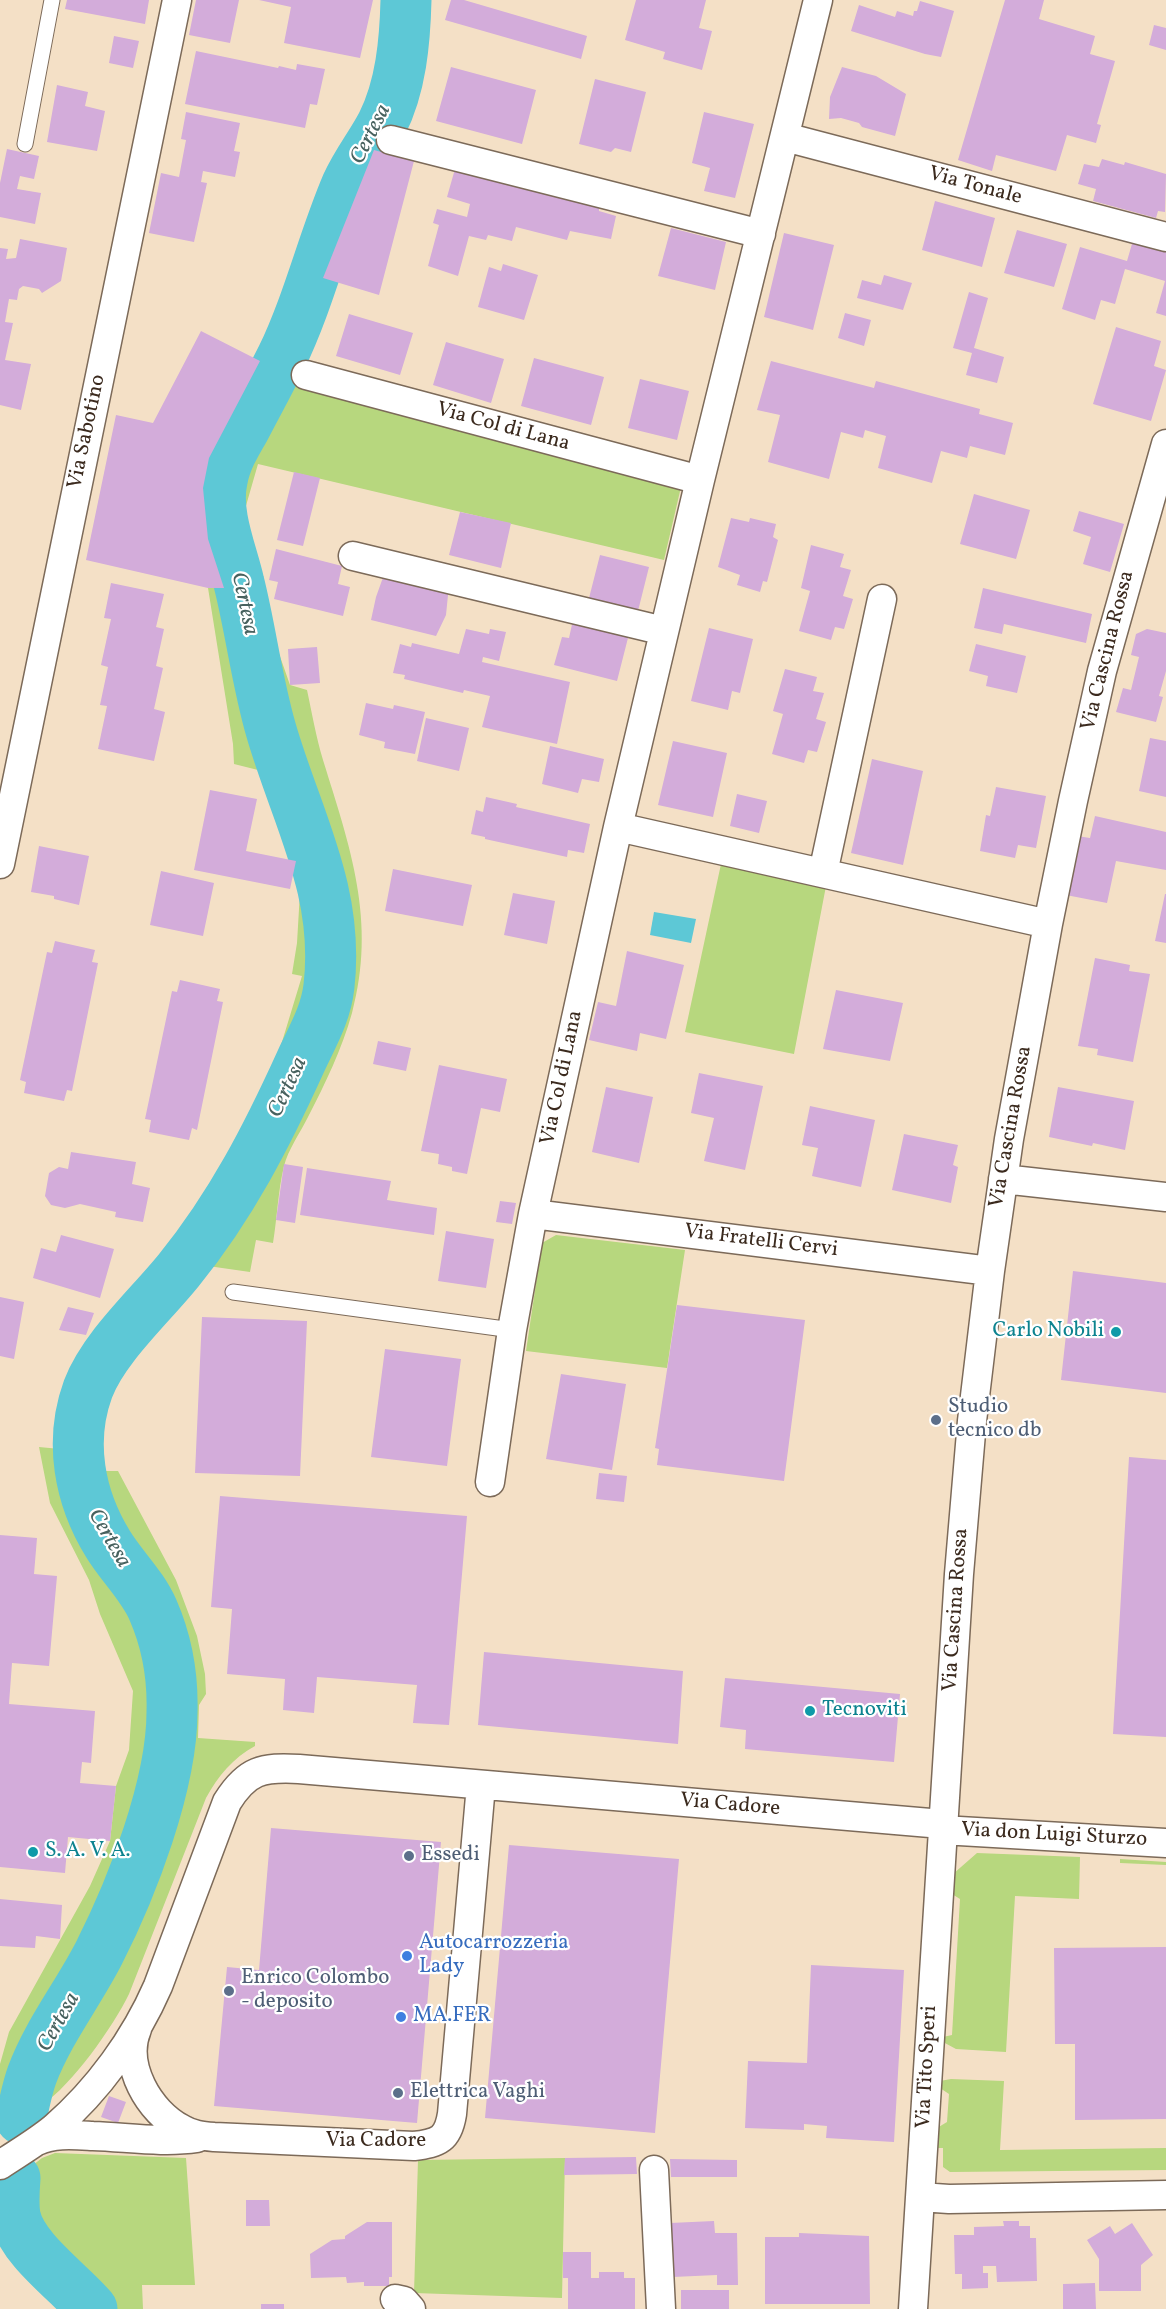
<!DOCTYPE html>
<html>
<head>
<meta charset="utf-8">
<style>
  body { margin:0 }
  canvas { display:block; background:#f4e0c6 }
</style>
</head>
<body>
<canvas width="1166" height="2309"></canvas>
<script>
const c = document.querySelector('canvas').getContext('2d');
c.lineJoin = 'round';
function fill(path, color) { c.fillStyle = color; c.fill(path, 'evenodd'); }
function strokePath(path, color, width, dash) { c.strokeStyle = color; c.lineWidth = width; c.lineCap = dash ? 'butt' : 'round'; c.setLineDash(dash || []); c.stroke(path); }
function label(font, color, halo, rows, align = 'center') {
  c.font = font + ' Vollkorn,serif'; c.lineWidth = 4.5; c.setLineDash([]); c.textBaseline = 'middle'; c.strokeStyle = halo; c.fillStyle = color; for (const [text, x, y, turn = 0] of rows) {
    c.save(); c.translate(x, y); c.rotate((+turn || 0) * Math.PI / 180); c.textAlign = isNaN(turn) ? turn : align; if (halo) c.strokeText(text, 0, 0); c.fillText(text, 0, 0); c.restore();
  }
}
fill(new Path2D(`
  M388,0H396L395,39L383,96L375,115L336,176L282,331L239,419L216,455L209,489L210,520L242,690L254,746L262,771L234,764L233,744L208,588H223L208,539L203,488L209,458L290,299L313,219L328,179L364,111L378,68L386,26Z
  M289,361L297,364L293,378L681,487L664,560L258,464L239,530C237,521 235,512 234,503C232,456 268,402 289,361Z
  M262,605L290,685L307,690C312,713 316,737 323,760C350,847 377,921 352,1013C342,1049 325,1084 308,1117C300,1133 288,1150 284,1166C278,1191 277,1218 273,1243L256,1240L250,1272L201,1265C225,1237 246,1208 263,1175C273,1155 281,1134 291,1113C306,1080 333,1037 340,1001C358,911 327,820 298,736C283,693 273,649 262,605Z
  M721,864L826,886L794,1054L685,1032Z
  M300,892L309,894C314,923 324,962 313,991C308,1004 299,1015 293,1028C285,1048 280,1069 268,1088L302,976L292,974L297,943Z
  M556,1235L685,1250L667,1368L526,1351L542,1243Z
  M39,1447L60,1449C64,1480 75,1511 91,1538C102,1555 116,1569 128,1585C145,1611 158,1642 162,1673C168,1732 139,1815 120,1872C109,1901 100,1933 83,1960C49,2015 11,2058 0,2125V2064L9,2032L90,1886L110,1841L116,1786L129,1750L133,1691L100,1614L89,1580L50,1503Z
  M97,1450L102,1471H118L176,1580L197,1636L205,1674L206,1694L199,1705L198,1738L255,1742V1746C233,1758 218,1776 206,1798L129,1994C113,2027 72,2085 42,2105C45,2079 57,2057 69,2034C87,1999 108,1965 125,1930C156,1864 184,1762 187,1689C188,1655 175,1605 157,1576C150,1566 138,1560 131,1551C127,1546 125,1540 122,1535C102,1504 99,1487 97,1450Z
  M977,1853L1080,1857L1079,1899L1015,1896L1006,2052L956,2049L943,2042V2037L952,2035L960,1899L952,1894L953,1874Z
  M1120,1859L1166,1862V1865L1120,1863Z
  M951,2079L1004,2081L1000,2150L1166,2148V2170L950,2172L943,2167V2148H936L937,2128L947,2122L949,2094L940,2088V2081Z
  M55,2153L186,2158L195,2285H142L143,2309H102L85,2286L50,2244L40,2228L33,2194V2165L42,2158Z
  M565,2158L562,2298L414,2293L418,2160Z`), '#b7d77e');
fill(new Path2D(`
  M654,912L696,919L691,943L650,935Z`), '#5dc8d6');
strokePath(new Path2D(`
  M21,2119C24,2104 27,2089 32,2075C48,2032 78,1994 99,1953C132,1888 172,1785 172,1712C173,1677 167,1642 153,1610C142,1585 122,1567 108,1544C79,1497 69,1441 88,1389C104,1347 150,1306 179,1270C231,1206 267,1136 301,1061C312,1037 326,1014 329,986C340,890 296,817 271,730C257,682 251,631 239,583C232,552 215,514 222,481C225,462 235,445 245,428C257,405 270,381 282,357C309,301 323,240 347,184C357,162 371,145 382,124C401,87 405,41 406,0
  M15,2178C14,2191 13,2203 15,2216C22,2250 69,2282 92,2309`), '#5dc8d6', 51);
fill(new Path2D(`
  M67,0H149L145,24L65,9Z
  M196,0H239L230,43L189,35Z
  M259,0H373L360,58L284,43L291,7Z
  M451,0H464L587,36L581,59L445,20Z
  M636,0H706L699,28L712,31L702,70L663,59L665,52L625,40Z
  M1005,0H1044L1039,19L1095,36L1090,54L1115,61L1097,124L1101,125L1096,143L1067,135L1056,171L996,155L992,171L958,160Z
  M920,1L954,11L941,57L925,54L851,31L859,5L895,17L897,11L913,16L914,11H917Z
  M1154,25L1166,28V50L1149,45Z
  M114,36L139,41L133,68L109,63Z
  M196,51L278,68L279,66L296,70L297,64L325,69L317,105L310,104L305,128L185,104Z
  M451,67L536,90L522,144L436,121Z
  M842,67L876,76L906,94L895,136L862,127L859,123L841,118L829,119L830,97Z
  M595,79L646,92L631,152L615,148L611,152L579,144Z
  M57,85L88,92L85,106L105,111L97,151L47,142Z
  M186,112L240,123L234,151L240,152L235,177L203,171L201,182L207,183L194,242L149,233L161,173L179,177L186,140L181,139Z
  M704,112L754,124L735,198L704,191L710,168L692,163Z
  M7,149L39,156L34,179L20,176L17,189L41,193L35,224L0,217V183Z
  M374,150L414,161L379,295L323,278Z
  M1102,159L1124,165L1125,162L1166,174L1165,212L1158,211L1156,218L1093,201L1096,189L1078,184L1084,164L1099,167Z
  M455,169L599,208V211L616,216L611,239L570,231L567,240L516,227L512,241L488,235L486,240L469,236L458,276L428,266L439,225L433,223L437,209L467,217L470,204L447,197Z
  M935,201L995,218L982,267L922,250Z
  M671,228L726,242L715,290L658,276Z
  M1017,230L1067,244L1054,287L1004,273Z
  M784,233L834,245L813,330L764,317Z
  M1134,237L1166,247V316L1156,313L1165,281L1125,269L1115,304L1101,300L1095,320L1062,309L1080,247L1127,261Z
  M20,239L67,248L61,281L42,293L39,289L23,286L19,289L17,300L9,299L5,322L13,323L5,360L31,364L21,410L0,405V248L8,249L6,259L16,258Z
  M503,264L538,275L524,320L478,307L489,267L501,271Z
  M884,275L912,283L903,310L857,298L862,280L881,285Z
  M969,292L988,298L974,348L1004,357L997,383L966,375L972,353L953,348Z
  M845,313L871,320L864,346L838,338Z
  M349,314L413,333L400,375L336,356Z
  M1116,327L1161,341L1154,366L1166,370L1151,421L1093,404Z
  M201,331L260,361L209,458L203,488L208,539L224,588H208L86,560L116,415L153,423Z
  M446,342L504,359L491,403L433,385Z
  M534,358L604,377L591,425L521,406Z
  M771,361L874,388L876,381L980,409L979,414L1013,423L1005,455L970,446L967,458L941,451L932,483L878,468L886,436L865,430L863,438L841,432L829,479L768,462L780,415L757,410Z
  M640,379L689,391L677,440L628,428Z
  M294,472L320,478L303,546L277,540Z
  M974,494L1030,510L1016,559L960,544Z
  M1079,511L1124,524L1110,572L1083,564L1091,537L1073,531Z
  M460,512L511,523L501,568L449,555Z
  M731,518L749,522L750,518L776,524L773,537L778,540L767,582L763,581L760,592L737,585L740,575L718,567Z
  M811,545L844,554L840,567L851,570L843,596L853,599L844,629L835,627L831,640L799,631L810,591L801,588Z
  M276,549L342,566L338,584L350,587L343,616L274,599L278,582L269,580Z
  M600,555L649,567L637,615L588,602Z
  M386,569L449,585L446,615L436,636L371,620L376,597Z
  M111,583L164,594L156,627L164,629L156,666L163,668L154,709L165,712L154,761L98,749L107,706L100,705L108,667L101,665L111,619L104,618Z
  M983,588L1092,614L1086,643L1004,624L1002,634L974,628Z
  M573,620L629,634L617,681L554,665L562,637L569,638Z
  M709,628L753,639L740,693L732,691L728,710L691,701Z
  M466,629L489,634L490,629L506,632L499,661L483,657L482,662L570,682L557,744L482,727L490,696L464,690L463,693L404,679L405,675L393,673L400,644L411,647L412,643L459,654Z
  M1147,629L1166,633V671L1159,696L1163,697L1156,722L1116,712L1123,688L1131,690L1139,657L1131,655L1136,634Z
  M976,644L1026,656L1017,693L986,686L988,676L969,671Z
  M317,647L320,683L290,685L288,649Z
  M785,669L817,677L813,691L824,693L816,719L826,722L817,752L808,750L804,763L772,754L783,714L773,711Z
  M366,703L393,709L394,705L425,712L415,754L384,748L385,742L359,735Z
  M426,718L469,728L459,771L417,761Z
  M1150,738L1166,741V797L1139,791Z
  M673,741L727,753L713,817L658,805Z
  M550,746L604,759L599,782L582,779L578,793L542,784Z
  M872,759L923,771L903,865L851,853Z
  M996,787L1046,796L1036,848L1018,845L1015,858L980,851L986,815L990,816Z
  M210,790L257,799L246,851L296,861L290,889L194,870Z
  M737,794L767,801L759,833L730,826Z
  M486,797L517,804L516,807L590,824L584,853L568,850L567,857L485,839V837L471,834L476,810L483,812Z
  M1095,816L1166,832V870L1116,861L1107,903L1066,895L1077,836L1090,838Z
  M39,846L89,856L79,905L54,899V896L31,892Z
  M393,869L472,885L463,926L385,911Z
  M161,871L214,883L203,936L150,925Z
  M513,893L555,901L547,944L504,935Z
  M1165,894H1166V943L1155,941Z
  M55,941L95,950L92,962L98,963L72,1091L67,1090L64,1101L24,1093L26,1082L20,1080L47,952L52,953Z
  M627,951L684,965L666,1039L640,1033L637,1051L589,1040L598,1002L616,1006Z
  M1095,958L1130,965L1129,971L1150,974L1133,1062L1097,1055L1098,1049L1078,1046Z
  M180,980L220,989L217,1001L223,1002L197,1130L192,1128L189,1140L149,1132L151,1120L145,1119L172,991L177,992Z
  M836,990L903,1003L890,1061L823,1049Z
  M378,1041L411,1048L406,1071L373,1064Z
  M439,1065L507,1079L500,1112L481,1108L467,1174L452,1171V1167L438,1164L439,1154L421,1151Z
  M699,1073L763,1086L745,1170L704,1161L714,1118L691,1113Z
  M606,1087L653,1097L639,1163L592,1152Z
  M1058,1087L1134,1101L1125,1150L1093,1143L1092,1146L1049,1137Z
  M810,1106L875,1120L861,1187L812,1176L818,1148L802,1145Z
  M904,1134L958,1145L953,1165L958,1167L951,1203L892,1190Z
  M71,1152L136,1162L132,1184L150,1188L143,1222L115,1217L116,1212L80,1204L65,1208L51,1205L45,1196L49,1173L59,1167L68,1169Z
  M284,1164L303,1167L295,1223L276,1220Z
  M307,1168L391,1181L387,1200L437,1208L434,1235L300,1215Z
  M500,1201L516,1203L512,1224L496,1222Z
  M446,1231L494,1239L486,1288L438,1281Z
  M61,1235L114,1249L100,1298L33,1278L41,1248L56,1252Z
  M1073,1271L1166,1283V1393L1061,1380Z
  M0,1297L24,1302L14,1359L0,1356Z
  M677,1305L805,1320L784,1481L657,1465L659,1449L655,1448Z
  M68,1307L94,1313L86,1335L59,1330Z
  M202,1317L307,1321L300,1476L195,1473Z
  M385,1349L461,1359L447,1466L371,1457Z
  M561,1374L626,1384L612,1470L546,1459Z
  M1129,1457L1166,1460V1737L1113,1734Z
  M599,1473L627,1476L624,1502L596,1499Z
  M220,1496L467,1516L449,1725L413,1723L417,1685L317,1677L314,1713L283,1710L285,1679L227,1674L232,1609L211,1607Z
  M0,1535L37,1538L34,1574L57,1576L49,1666L12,1663L9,1704L95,1711L91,1763L82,1762L80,1783L116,1786L110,1841L68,1837L65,1873L0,1867Z
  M484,1652L683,1671L678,1744L478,1725Z
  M725,1678L900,1694L894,1762L745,1749L746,1730L720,1727Z
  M271,1828L441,1842L417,2123L214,2106L227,1967L259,1970Z
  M509,1845L679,1859L655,2133L485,2118Z
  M0,1899L62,1905L60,1939L36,1936L35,1948L0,1946Z
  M1166,1947V2119L1075,2120V2044H1055L1054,1948Z
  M811,1965L904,1970L894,2142L826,2138L827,2126L804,2124V2130L745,2128L748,2061L807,2063Z
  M109,2096L126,2102L118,2123L101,2117Z
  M636,2157L637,2174L564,2175L565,2158Z
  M670,2159L737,2160V2177H671Z
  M246,2200H269L270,2226H246Z
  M714,2221L715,2233H737L738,2285H717V2275L673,2277L670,2223Z
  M1003,2221H1019V2226H1030V2238H1036L1037,2281L997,2282L996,2266H983V2273H988V2288L962,2289V2274H955L954,2235H974V2227L1004,2226Z
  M367,2222H392V2277H389V2286H364V2282L347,2283L346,2277L311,2278L310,2254L332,2240L345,2239V2236Z
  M1132,2223L1153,2255L1141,2265V2291H1099V2259L1087,2240L1110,2226L1115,2234Z
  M799,2233L869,2236L870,2304H765V2237H799Z
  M563,2252H591V2278H599V2272H624V2278H635V2309H568V2278H563Z
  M1095,2283L1096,2309H1063V2284Z
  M681,2290H729V2309H681Z
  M261,2304H284V2309H261Z`), '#d3acda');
const lane = new Path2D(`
  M25,144L52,0
  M233,1292L512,1330`);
const street = new Path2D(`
  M785,137L1166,237
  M391,140L761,234
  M306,375L700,480
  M353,556L664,631
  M618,827L1048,924
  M0,864L177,0
  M823,873L882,599
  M1003,1179L1166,1197
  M533,1214L990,1271
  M490,1482L512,1330L533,1214L618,827L700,480L818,0
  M942,1830L1166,1843
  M137,2029C122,2065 149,2112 182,2129C192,2135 202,2136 214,2137L414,2146C439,2143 448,2139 452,2114L481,1785
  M37,2141C54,2133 74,2135 93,2136C126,2137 163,2143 197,2138
  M0,2165C18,2153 37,2142 54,2128C98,2090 135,2039 158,1986L227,1802C247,1770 262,1767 299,1769L942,1824
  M654,2170L661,2309
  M920,2197L949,2199L1166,2195
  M395,2299L404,2301L411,2309
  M913,2309L959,1574L972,1421L990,1271L1009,1139L1048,924L1073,801L1102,671L1166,444`);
strokePath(lane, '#7c6a59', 17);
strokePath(street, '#7c6a59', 31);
strokePath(lane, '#fff', 15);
strokePath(street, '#fff', 28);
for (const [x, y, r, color] of [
  [1116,1332,6,"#0f9aa8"],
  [936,1420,6,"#5c6f8a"],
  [810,1711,6,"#0f9aa8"],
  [33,1852,6,"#0f9aa8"],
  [409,1856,6,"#5c6f8a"],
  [407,1956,6,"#3f7fe0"],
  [229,1991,6,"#5c6f8a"],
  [401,2017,6,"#3f7fe0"],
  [398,2093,6,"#5c6f8a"]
]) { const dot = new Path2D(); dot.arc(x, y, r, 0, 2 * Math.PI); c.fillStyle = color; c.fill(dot); strokePath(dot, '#fff', 2); }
label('21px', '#3b2a1e', '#fff', [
  ["Via Tonale",975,187,15],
  ["Via Col di Lana",503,428,15],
  ["Via Sabotino",88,432,-78],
  ["Via Cascina Rossa",1109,651,-76],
  ["Via Col di Lana",563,1078,-78],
  ["Via Cascina Rossa",1012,1127,-80],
  ["Via Fratelli Cervi",761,1242,7],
  ["Via Cascina Rossa",957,1610,-86],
  ["Via Cadore",730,1806,5],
  ["Via don Luigi Sturzo",1054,1836,3],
  ["Via Tito Speri",928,2067,-87],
  ["Via Cadore",376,2142]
]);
label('21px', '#0d838f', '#fff', [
  ["Carlo Nobili",1104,1332,"right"],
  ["Tecnoviti",822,1711],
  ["S. A. V. A.",45,1852]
], 'left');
label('21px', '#4e5e75', '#fff', [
  ["Studio",948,1408],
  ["tecnico db",948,1432],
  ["Essedi",421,1856],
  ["Enrico Colombo",241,1979],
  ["- deposito",241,2003],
  ["Elettrica Vaghi",410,2093]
], 'left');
label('21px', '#366cbe', '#fff', [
  ["Autocarrozzeria",419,1944],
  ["Lady",419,1968],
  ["MA.FER",413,2017]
], 'left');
label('italic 22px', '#47615e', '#fff', [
  ["Certesa",372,135,-63],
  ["Certesa",243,604,78],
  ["Certesa",289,1088,-65],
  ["Certesa",108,1539,60],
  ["Certesa",60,2023,-61]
]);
</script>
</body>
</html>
